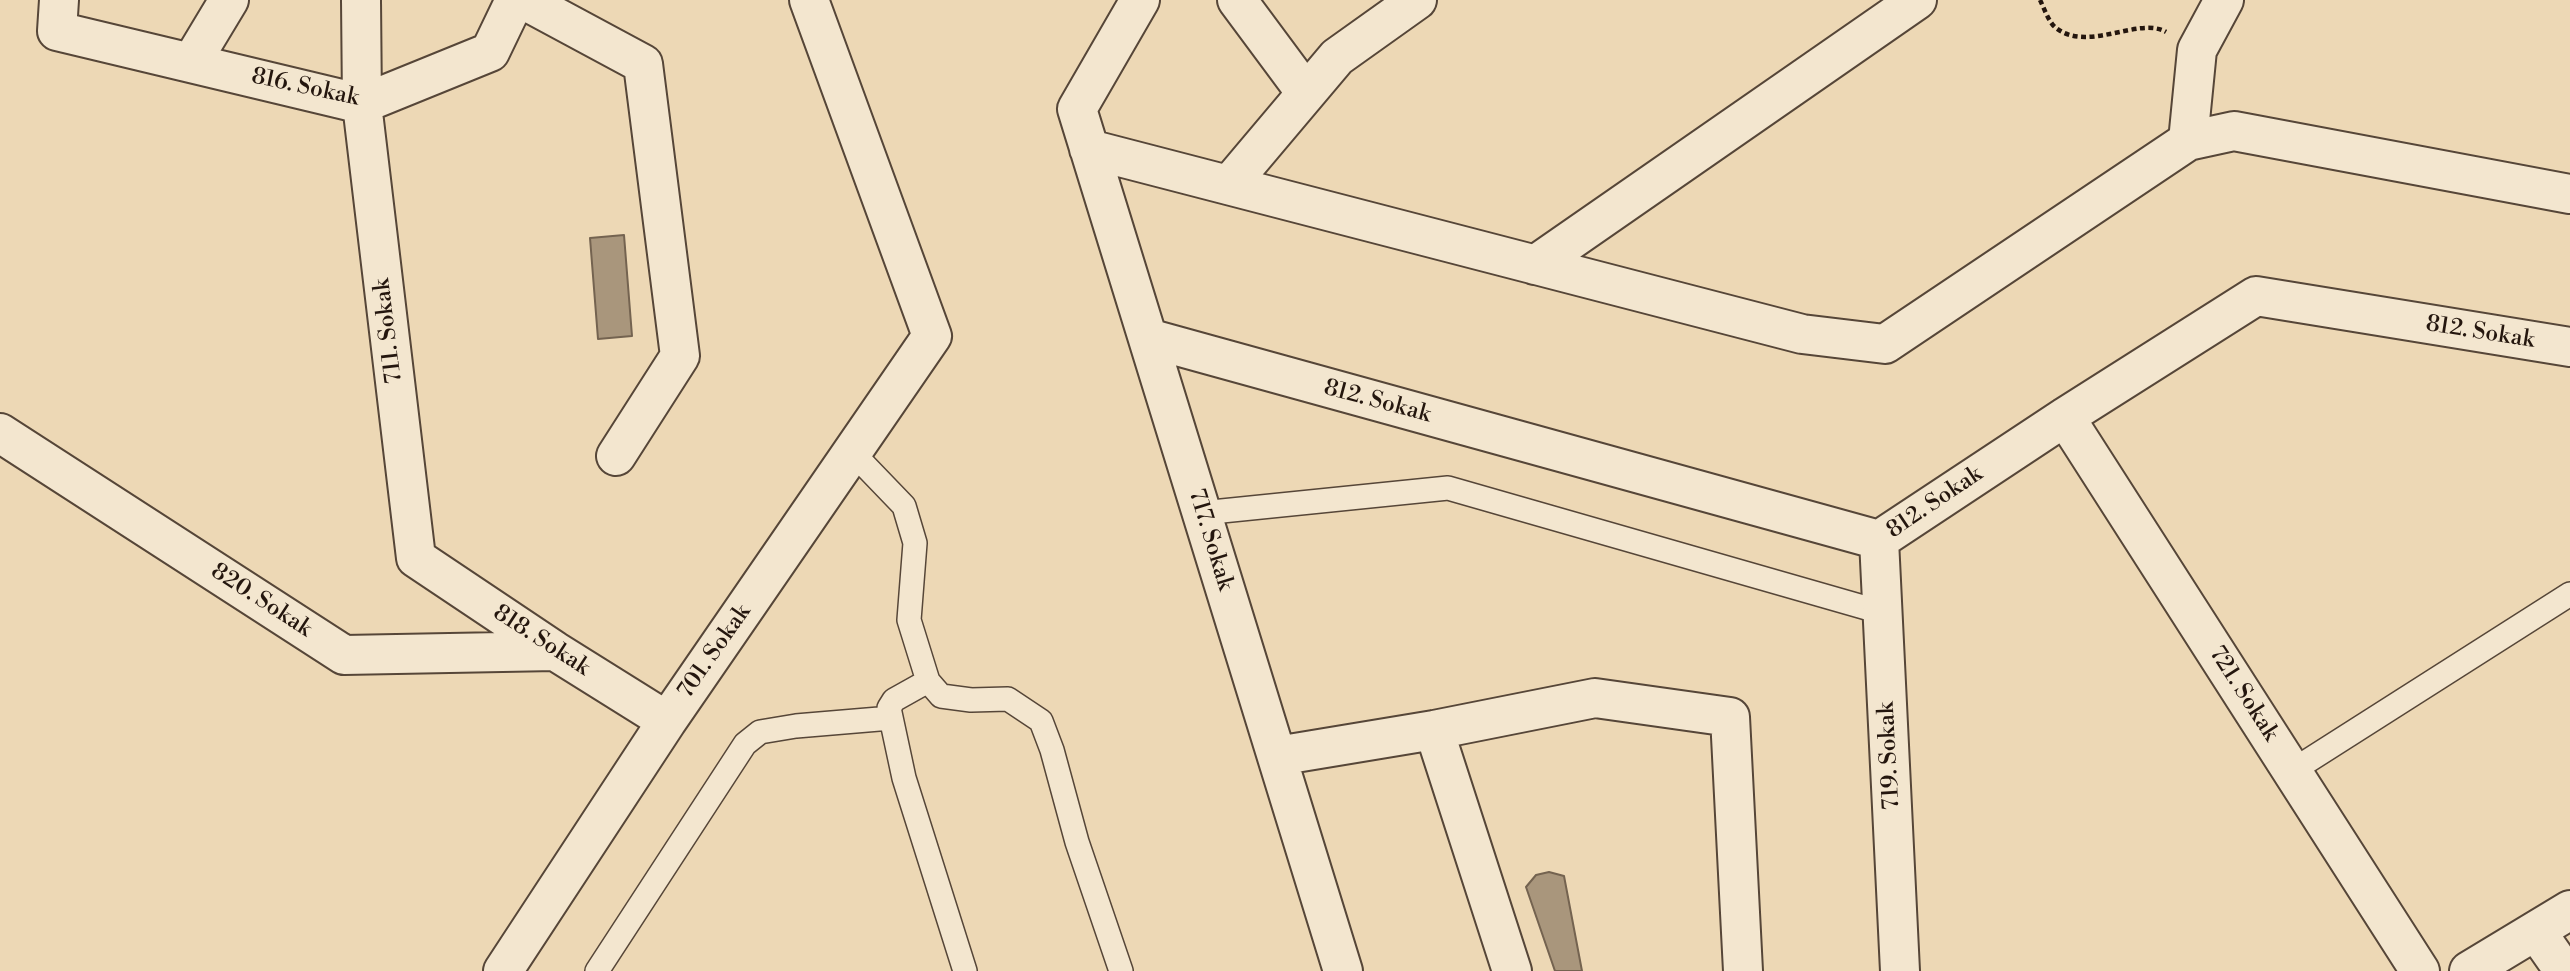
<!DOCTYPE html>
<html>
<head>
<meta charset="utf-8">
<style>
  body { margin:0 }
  canvas { display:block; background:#edd8b5 }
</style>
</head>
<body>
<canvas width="2570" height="971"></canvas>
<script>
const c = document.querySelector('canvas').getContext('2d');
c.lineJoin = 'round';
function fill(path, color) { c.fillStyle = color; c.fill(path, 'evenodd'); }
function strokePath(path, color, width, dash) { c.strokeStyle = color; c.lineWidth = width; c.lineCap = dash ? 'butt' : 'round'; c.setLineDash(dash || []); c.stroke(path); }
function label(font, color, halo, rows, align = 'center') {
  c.font = font + ' "Libre Bodoni",serif'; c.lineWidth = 5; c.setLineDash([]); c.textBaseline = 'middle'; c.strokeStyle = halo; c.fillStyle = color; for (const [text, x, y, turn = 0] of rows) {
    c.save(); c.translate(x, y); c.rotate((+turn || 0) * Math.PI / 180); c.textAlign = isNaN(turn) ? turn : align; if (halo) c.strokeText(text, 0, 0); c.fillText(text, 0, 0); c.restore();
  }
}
const water = new Path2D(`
  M624,235L632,336L598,339L590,238Z
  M1549,872L1564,876L1582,971H1555L1526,887L1536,875Z`);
fill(water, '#a9967c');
strokePath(water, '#746350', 2);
const service = new Path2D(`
  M852,452L904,506L915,543L909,620L928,681L941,696L971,700L1008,699L1041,721L1052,750L1077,842L1121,971
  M1202,513L1448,488L1884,613
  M928,681L894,700L889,708L904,778L965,971
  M2292,771L2570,594
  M597,971L745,744L760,732L796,726L891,718`);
const minor = new Path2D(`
  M59,0L57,31L362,104L490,52L515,0
  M361,0L362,104L416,558L555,651L667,721
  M524,0L643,64L680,356L616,456
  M1140,0L1077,109L1343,971
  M1237,0L1306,93
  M191,63L229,0
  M2188,141L2197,50L2224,0
  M1089,149L1802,334L1885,344L2188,141L2234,131L2570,194
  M1229,185L1337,57L1417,0
  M1535,265L1917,0
  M1148,338L1879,540L2065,417L2256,296L2570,347
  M2065,417L2420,971
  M0,433L344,655L555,651
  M1879,540L1900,971
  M1434,730L1512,971
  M1277,756L1434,730L1595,698L1730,717L1743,971
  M2536,931L2564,971
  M503,971L667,721L932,336L809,0
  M2469,971L2570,910`);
strokePath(service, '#564638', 26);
strokePath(minor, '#564638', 42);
strokePath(new Path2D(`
  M2040,0C2044,8 2049,23 2056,28C2088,53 2139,16 2166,32`), '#24160e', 4.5, [5, 3.5]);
strokePath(service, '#f3e6cf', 23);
strokePath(minor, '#f3e6cf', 38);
label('23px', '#24160e', '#f3e6cf', [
  ["816. Sokak",305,88,12],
  ["711. Sokak",389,331,-97],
  ["812. Sokak",2480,333,9],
  ["812. Sokak",1377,402,15],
  ["812. Sokak",1935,503,-34],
  ["717. Sokak",1210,540,73],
  ["820. Sokak",261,601,33],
  ["818. Sokak",541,641,33],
  ["701. Sokak",715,652,-55],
  ["721. Sokak",2243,694,57],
  ["719. Sokak",1890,756,-93]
]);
</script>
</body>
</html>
